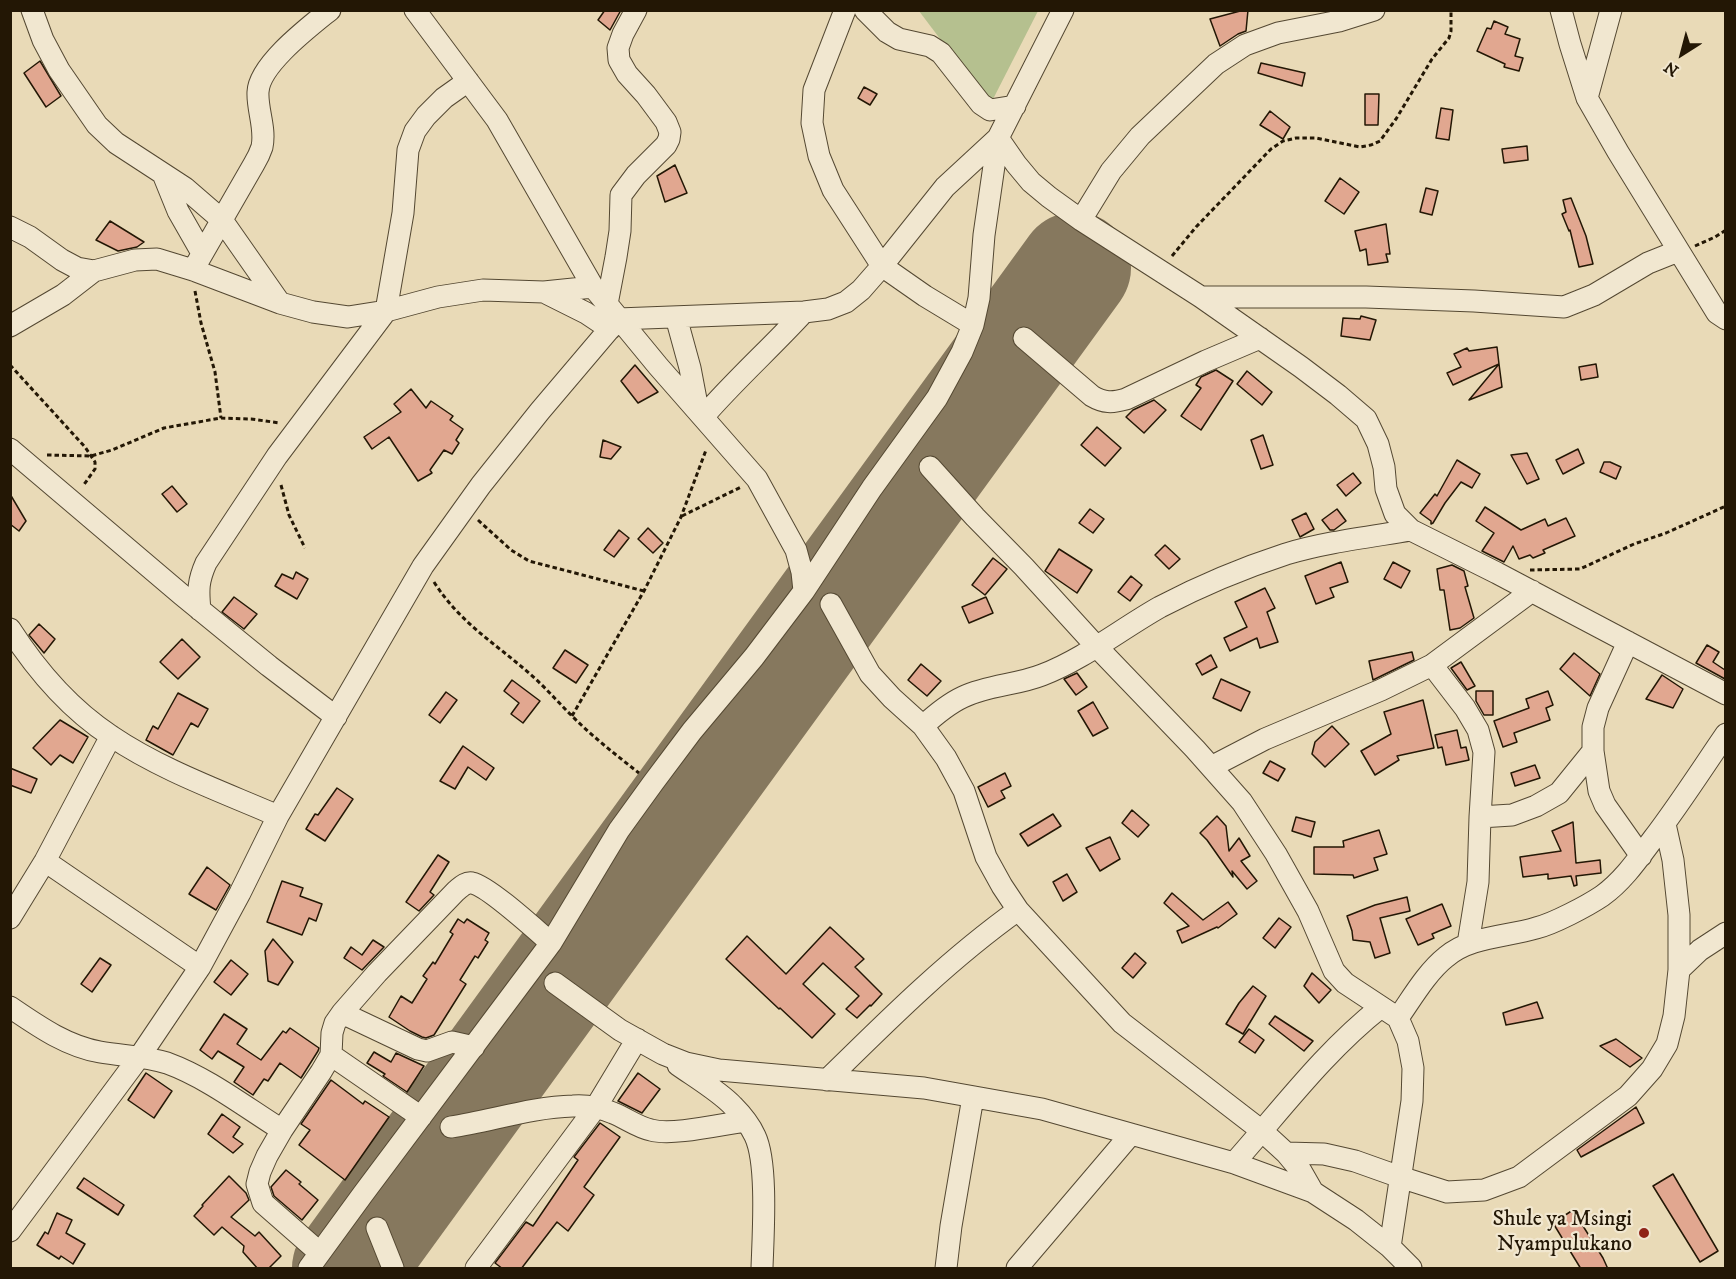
<!DOCTYPE html>
<html>
<head>
<meta charset="utf-8">
<style>
  body { margin:0 }
  #map { position:relative; width:1736px; height:1279px; overflow:hidden; background:#e9dab7; font-family:"IM FELL DW Pica",serif }
  canvas { display:block }
  .frame { position:absolute; inset:0; border:12px solid #231705; pointer-events:none }
  .north { position:absolute; left:1652px; top:24px; width:60px; height:60px; -webkit-text-stroke:4px #f1e7d0; paint-order:stroke; rotate:216deg; font-size:16px; font-weight:700; line-height:24px; text-align:center; color:#231705 }
  .north::after { content:''; display:block; margin:auto; width:21px; height:27px; background:#231705; clip-path:polygon(50% 0,100% 100%,50% 72%,0 100%) }
</style>
</head>
<body>
<div id="map">
<canvas width="1736" height="1279"></canvas>
<div class="frame"></div>
<div class="north">N</div>
</div>
<script>
const c = document.querySelector('canvas').getContext('2d');
c.lineJoin = 'round';
function fill(path, color) { c.fillStyle = color; c.fill(path, 'evenodd'); }
function strokePath(path, color, width, dash) { c.strokeStyle = color; c.lineWidth = width; c.lineCap = dash ? 'butt' : 'round'; c.setLineDash(dash || []); c.stroke(path); }
function label(font, color, halo, rows, align = 'center') {
  c.font = font + ' "IM FELL DW Pica",serif'; c.lineWidth = 4.5; c.setLineDash([]); c.textBaseline = 'middle'; c.strokeStyle = halo; c.fillStyle = color; for (const [text, x, y, turn = 0] of rows) {
    c.save(); c.translate(x, y); c.rotate((+turn || 0) * Math.PI / 180); c.textAlign = isNaN(turn) ? turn : align; if (halo) c.strokeText(text, 0, 0); c.fillText(text, 0, 0); c.restore();
  }
}
fill(new Path2D(`
  M919,11H1038L990,105Z`), '#b5c08f');
strokePath(new Path2D(`
  M348,1268L1075,268`), '#86785e', 112);
const building = new Path2D(`
  M605,10H621L610,30L598,20Z
  M1244,10H1248L1246,31L1238,34L1220,46L1210,19Z
  M1494,21L1508,27L1505,34L1520,39L1515,56L1523,58L1519,71L1504,67L1505,64L1477,51L1487,28L1491,29Z
  M40,61L61,96L46,107L24,73Z
  M1261,63L1305,73L1302,86L1258,73Z
  M864,87L877,94L870,105L858,98Z
  M1365,94H1379L1378,125H1365Z
  M1441,108L1453,110L1449,140L1436,138Z
  M1270,111L1290,127L1283,139L1260,125Z
  M1527,146L1528,160L1504,163L1502,149Z
  M675,165L687,193L665,202L657,176Z
  M1340,178L1359,192L1344,214L1325,201Z
  M1426,188L1438,191L1432,215L1420,212Z
  M1571,198L1586,236L1593,264L1579,267L1570,230L1569,231L1562,214L1566,212L1563,200Z
  M110,221L144,242L137,247L118,251L96,240Z
  M1386,224L1390,254H1386L1388,262L1368,265L1366,249L1360,251L1355,231Z
  M1361,316L1376,320L1370,340L1341,336L1343,318L1360,319Z
  M1497,347L1499,364L1453,385L1447,373L1461,367L1454,354L1467,348L1469,351Z
  M1499,364L1502,387L1469,400Z
  M1596,364L1598,377L1581,380L1579,367Z
  M635,365L658,392L638,403L621,381Z
  M1216,370L1233,381L1201,430L1181,416L1201,388L1196,385L1201,377Z
  M1247,371L1272,392L1262,405L1237,384Z
  M411,389L426,408L431,401L453,416L450,420L463,429L456,440L459,443L452,454L444,450L430,470L432,473L418,481L389,437L372,449L364,437L401,412L394,404Z
  M1154,400L1166,410L1144,433L1126,417L1133,410Z
  M1097,427L1121,448L1105,466L1081,445Z
  M1263,435L1273,465L1261,469L1251,440Z
  M603,440L621,447L611,459L600,457Z
  M1578,449L1584,463L1563,474L1556,460Z
  M1527,453L1539,479L1527,484L1511,455Z
  M1457,460L1480,474L1472,488L1461,482L1445,503L1433,523L1431,524V521L1420,513L1435,494L1437,496Z
  M1604,462H1610L1621,467L1616,479L1600,472Z
  M1353,473L1361,483L1346,496L1337,485Z
  M172,486L187,504L177,512L162,494Z
  M10,494L26,521L19,531L10,524Z
  M1485,507L1521,530L1545,519L1548,526L1566,518L1575,536L1543,550L1545,553L1533,558L1530,555L1519,559L1513,546L1504,562L1482,551L1494,533L1476,521Z
  M1090,509L1104,519L1093,533L1079,523Z
  M1337,509L1346,521L1334,530H1330L1322,520Z
  M1306,513L1314,529L1300,537L1292,520Z
  M648,528L663,543L653,553L638,539Z
  M619,530L629,538L614,557L604,550Z
  M1165,545L1180,559L1169,569L1155,555Z
  M1059,549L1092,570L1077,593L1045,571Z
  M993,558L1007,569L985,595L972,585Z
  M1341,562L1348,582L1330,588L1334,597L1316,604L1305,576Z
  M1393,562L1410,571L1401,588L1384,579Z
  M1452,565L1464,571L1468,586L1465,587L1474,618L1460,628L1450,630L1444,590H1440L1437,569Z
  M296,572L308,579L297,599L275,586L282,574L293,579Z
  M1131,576L1142,585L1130,601L1118,592Z
  M1265,588L1275,608L1267,612L1278,642L1260,648L1257,638L1230,651L1224,638L1247,627L1235,602Z
  M234,597L257,614L244,629L222,612Z
  M986,597L993,613L969,623L962,607Z
  M39,624L55,639L44,653L29,635Z
  M182,639L200,657L178,679L160,662Z
  M1707,645L1719,652L1713,662L1725,670V679L1696,663Z
  M565,650L588,665L576,683L553,668Z
  M1412,652L1414,660L1373,680L1369,661Z
  M1574,653L1600,674L1590,696L1560,669Z
  M1211,655L1217,667L1202,675L1196,664Z
  M1461,662L1475,686L1467,690L1451,668Z
  M921,664L941,681L927,696L908,680Z
  M1077,673L1087,687L1076,695L1064,679Z
  M1662,675L1683,689L1673,708L1646,699Z
  M1221,679L1250,692L1241,711L1213,698Z
  M512,680L540,701L523,723L511,714L519,703L504,691Z
  M1476,691H1493V715H1484L1476,701Z
  M1548,691L1553,705L1546,708L1550,720L1514,733L1517,742L1503,747L1494,721L1529,708L1526,699Z
  M446,692L457,700L440,723L429,715Z
  M178,693L208,709L198,727L191,723L173,755L146,740L153,726L158,729Z
  M1423,700L1434,748L1397,756L1399,760L1375,775L1361,751L1391,734L1384,712Z
  M1093,702L1108,728L1093,736L1078,711Z
  M60,720L88,737L73,763L60,755L51,765L33,748Z
  M1332,726L1349,744L1325,767L1312,754L1315,742Z
  M1457,730L1461,748L1466,747L1469,760L1446,765L1442,747L1438,748L1435,735Z
  M463,746L494,768L486,780L468,767L455,789L440,781Z
  M1270,761L1285,769L1278,781L1263,773Z
  M1535,765L1540,778L1515,786L1511,773Z
  M10,768L37,779L31,793L10,785Z
  M1005,773L1011,786L1001,791L1005,798L988,807L978,787Z
  M337,788L353,799L325,841L306,829L315,814L318,815Z
  M1132,810L1149,825L1138,837L1122,823Z
  M1053,814L1061,826L1028,846L1020,834Z
  M1217,816L1226,826L1229,851L1239,838L1250,856L1241,861L1257,881L1247,889L1232,871L1233,877L1207,840L1200,833Z
  M1296,817L1315,822L1311,837L1292,831Z
  M1573,822L1576,863L1600,860L1601,873L1576,876L1577,885L1574,886L1571,876L1548,879V874L1523,877L1520,857L1561,851L1552,831Z
  M1379,830L1387,854L1374,858L1378,870L1354,878L1353,875L1314,874V847H1344L1343,841Z
  M1110,837L1120,859L1100,871L1086,848Z
  M438,855L449,862L430,892L434,895L419,911L406,902Z
  M207,867L230,885L216,910L189,894Z
  M1067,874L1077,892L1063,901L1053,882Z
  M282,881L303,888L300,896L322,904L316,921L309,918L302,935L267,922Z
  M1172,893L1203,920L1228,902L1237,914L1218,928L1217,927L1182,943L1177,931L1189,926L1164,903Z
  M1407,897L1410,911L1380,918L1390,953L1375,958L1370,942L1353,940L1352,931L1347,916L1375,905Z
  M1442,904L1451,926L1432,934L1434,938L1418,945L1406,919Z
  M1279,918L1291,927L1275,948L1263,938Z
  M458,919L464,923L467,919L489,933L485,940L488,942L478,958L475,956L460,980L466,984L434,1035L426,1038L422,1037L410,1031L389,1017L401,996L412,1003L427,979L423,976L433,962L435,964L453,934L450,932Z
  M830,927L864,959L855,967L882,994L871,1006L870,1005L857,1018L846,1009L859,996L823,963L803,984L835,1014L812,1038L780,1008L779,1009L726,959L747,936L786,974Z
  M273,939L293,962L278,985L268,981L265,951Z
  M373,940L384,947L362,970L344,958L351,947L362,955Z
  M1135,953L1146,963L1133,978L1122,968Z
  M100,958L111,965L92,992L81,984Z
  M231,960L248,974L231,995L214,982Z
  M1312,973L1331,990L1319,1003L1304,986Z
  M1253,986L1266,996L1243,1034L1226,1024L1239,1003Z
  M1537,1002L1543,1018L1506,1025L1503,1013Z
  M224,1014L247,1029L237,1044L261,1060L283,1031L286,1033L290,1028L319,1048L318,1051L301,1078L280,1063L268,1081L264,1079L253,1095L234,1082L244,1067L218,1051L212,1059L200,1050Z
  M1275,1016L1313,1041L1304,1051L1269,1024Z
  M1249,1029L1264,1040L1255,1053L1239,1042Z
  M1616,1039L1642,1058L1630,1067L1600,1046Z
  M374,1052L391,1062L396,1053L424,1066L407,1092L383,1076L385,1074L367,1063Z
  M146,1073L172,1091L154,1118L128,1100Z
  M638,1073L660,1089L642,1113L618,1101Z
  M331,1080L363,1104L365,1101L389,1117L345,1180L299,1145L310,1130L301,1124Z
  M1636,1107L1644,1123L1581,1157L1577,1150Z
  M222,1114L240,1127L233,1137L243,1144L233,1153L208,1134Z
  M600,1123L620,1137L584,1187L594,1195L568,1231L557,1222L521,1269H503L495,1263L526,1222L533,1226L578,1160L574,1157Z
  M286,1170L301,1182L299,1184L318,1200L302,1220L274,1196L271,1187Z
  M1673,1174L1718,1251L1700,1262L1653,1186Z
  M229,1176L246,1193L249,1200L231,1217L255,1236L259,1232L281,1256L268,1269H258L243,1252L244,1246L222,1227L214,1235L194,1216L203,1206L202,1205Z
  M84,1178L124,1205L118,1215L77,1188Z
  M1573,1210L1603,1258L1608,1269H1581L1553,1223Z
  M57,1213L72,1220L66,1233L85,1244L73,1264L61,1256L59,1259L37,1245L45,1232L48,1234Z`);
fill(building, '#e1a790');
strokePath(building, '#231705', 1.5);
const minor = new Path2D(`
  M32,10L43,40L59,70L97,125L116,143L185,188L222,220L280,303
  M415,10L497,120L593,287L658,366L757,479L796,550L802,572L804,591
  M845,10L814,90L812,123L819,156L833,190L882,266L925,296L973,325
  M865,10L887,32L899,39L930,46L941,53L981,104L990,110L1015,106
  M1561,10L1570,44L1587,98L1618,152L1717,313L1726,319
  M1587,98L1611,10
  M163,174L178,211L202,253
  M1081,220L1111,171L1140,136L1216,64L1245,45L1278,33L1339,21L1374,10
  M10,227L30,237L62,260L77,268L94,271L135,260L157,259L193,270L280,303L313,312L348,317L386,311L438,297L483,290L544,292L593,287
  M193,270L254,164C257,159 260,153 262,147C266,128 257,110 258,92C259,65 309,27 330,10
  M544,292L586,313L610,329
  M1201,297H1366L1474,301L1564,307L1594,295L1648,263L1678,251
  M607,304L616,257L620,231L621,195L636,175L666,145L669,139L670,132L666,122L646,95L627,74L619,60L618,48L623,34L636,10
  M676,317L690,368L698,410
  M10,326L63,295L94,271
  M1024,338L1092,396C1104,403 1112,403 1126,399L1206,361L1260,338
  M703,417C735,380 771,348 804,312
  M10,449L182,595L269,666L336,717
  M930,467L975,517L1024,567L1096,646L1195,749L1242,802L1276,854L1308,911L1334,971L1345,983L1398,1018L1408,1041L1413,1068L1412,1101L1390,1247
  M831,604L870,674L892,698L923,726L946,758L964,791L986,857L1002,886L1018,910L1122,1023L1262,1131L1286,1153L1301,1171L1313,1192
  M200,610C198,590 198,581 206,563L277,456L386,311L403,213L408,150L415,131L426,116L444,98L468,81
  M10,629C37,671 70,709 111,736C161,770 223,792 278,816
  M1628,642L1598,708L1593,727V751L1599,791L1605,805L1641,856
  M1432,665L1465,708L1478,730L1484,752L1480,817L1478,882L1468,944
  M923,726C935,715 948,704 963,697C988,685 1017,685 1042,675C1084,659 1121,629 1160,607C1200,586 1243,568 1286,554C1326,542 1369,537 1411,530
  M1211,767L1265,739L1381,690L1432,665L1532,591
  M1480,817L1512,815L1536,806L1559,793L1593,751
  M45,861L200,967
  M10,918L45,861L111,736
  M1679,970L1700,950L1726,933
  M555,983L620,1030L663,1054L686,1063L719,1070L924,1088L1042,1109L1234,1163L1313,1192L1356,1220L1390,1247L1411,1268
  M10,1007C38,1026 66,1046 100,1052C122,1056 145,1056 167,1063C208,1078 245,1107 282,1130
  M342,1013L418,1049L427,1051L452,1042L474,1047
  M1398,1018C1412,998 1427,972 1446,957C1470,936 1507,937 1536,928C1553,924 1587,906 1602,896C1623,881 1638,859 1653,839C1679,805 1702,769 1726,734
  M331,1055L421,1117
  M678,1065C695,1077 720,1092 733,1106C742,1115 750,1125 755,1136C768,1163 763,1236 762,1268
  M827,1080C888,1020 948,960 1018,910
  M451,1127C491,1121 532,1107 573,1106C586,1105 601,1108 613,1113C626,1118 637,1127 651,1130C673,1136 722,1124 746,1121
  M1286,1153L1324,1154L1355,1161L1400,1177L1447,1192L1484,1190L1519,1177L1628,1096L1652,1069L1667,1044L1674,1016L1679,970V915L1673,860L1665,824
  M1234,1163C1282,1109 1324,1052 1381,1007
  M377,1228L393,1268
  M10,1231L140,1056L200,967L240,893L278,816L423,566L481,485L540,411L618,319L804,312L828,309L846,302L861,290L882,266L945,187L998,138L1016,164L1031,182L1049,197L1081,220L1201,297L1301,367L1338,395L1366,419L1378,444L1384,467L1386,489L1395,514L1411,530L1497,573L1726,694
  M320,1253L263,1203L257,1184L260,1172L267,1156L282,1130L321,1072L331,1055L332,1033L335,1023L342,1013L377,973L456,891C461,887 465,882 472,883C488,886 536,930 551,943
  M309,1268L363,1194L551,943L619,830L653,783L692,731L754,657L804,591L872,488L937,398L962,352L973,325L979,298L984,235L998,138L1063,10
  M476,1268L596,1107L637,1039
  M946,1268L951,1226L973,1097
  M1017,1268L1131,1134`);
strokePath(minor, '#544832', 23);
strokePath(new Path2D(`
  M1695,246L1715,237L1726,230
  M1172,256L1196,227L1271,149L1283,141L1296,138H1316L1360,147L1371,145L1380,141L1396,119L1432,59L1449,38L1451,31V10
  M195,291L201,323L215,372L221,418
  M10,365L85,447L95,462V469L83,486
  M47,455L91,456L112,450L164,428L221,418L251,419L280,423
  M281,485L289,515L305,548
  M682,516L741,487
  M478,520L511,550L529,561L644,591
  M1530,570L1580,569L1634,544L1666,533L1726,506
  M434,582C460,623 495,643 530,674C545,687 558,702 572,716C593,737 616,755 639,773
  M572,716L644,591L681,517L706,450`), '#231705', 3, [4.5, 3]);
strokePath(minor, '#f1e7d0', 21);
for (const [x, y, r, color] of [
  [1644,1233,6,"#8f2418"]
]) { const dot = new Path2D(); dot.arc(x, y, r, 0, 2 * Math.PI); c.fillStyle = color; c.fill(dot); strokePath(dot, '#f1e7d0', 2); }
label('22px', '#231705', '#f1e7d0', [
  ["Shule ya Msingi",1632,1220],
  ["Nyampulukano",1632,1245]
], 'right');
</script>
</body>
</html>
